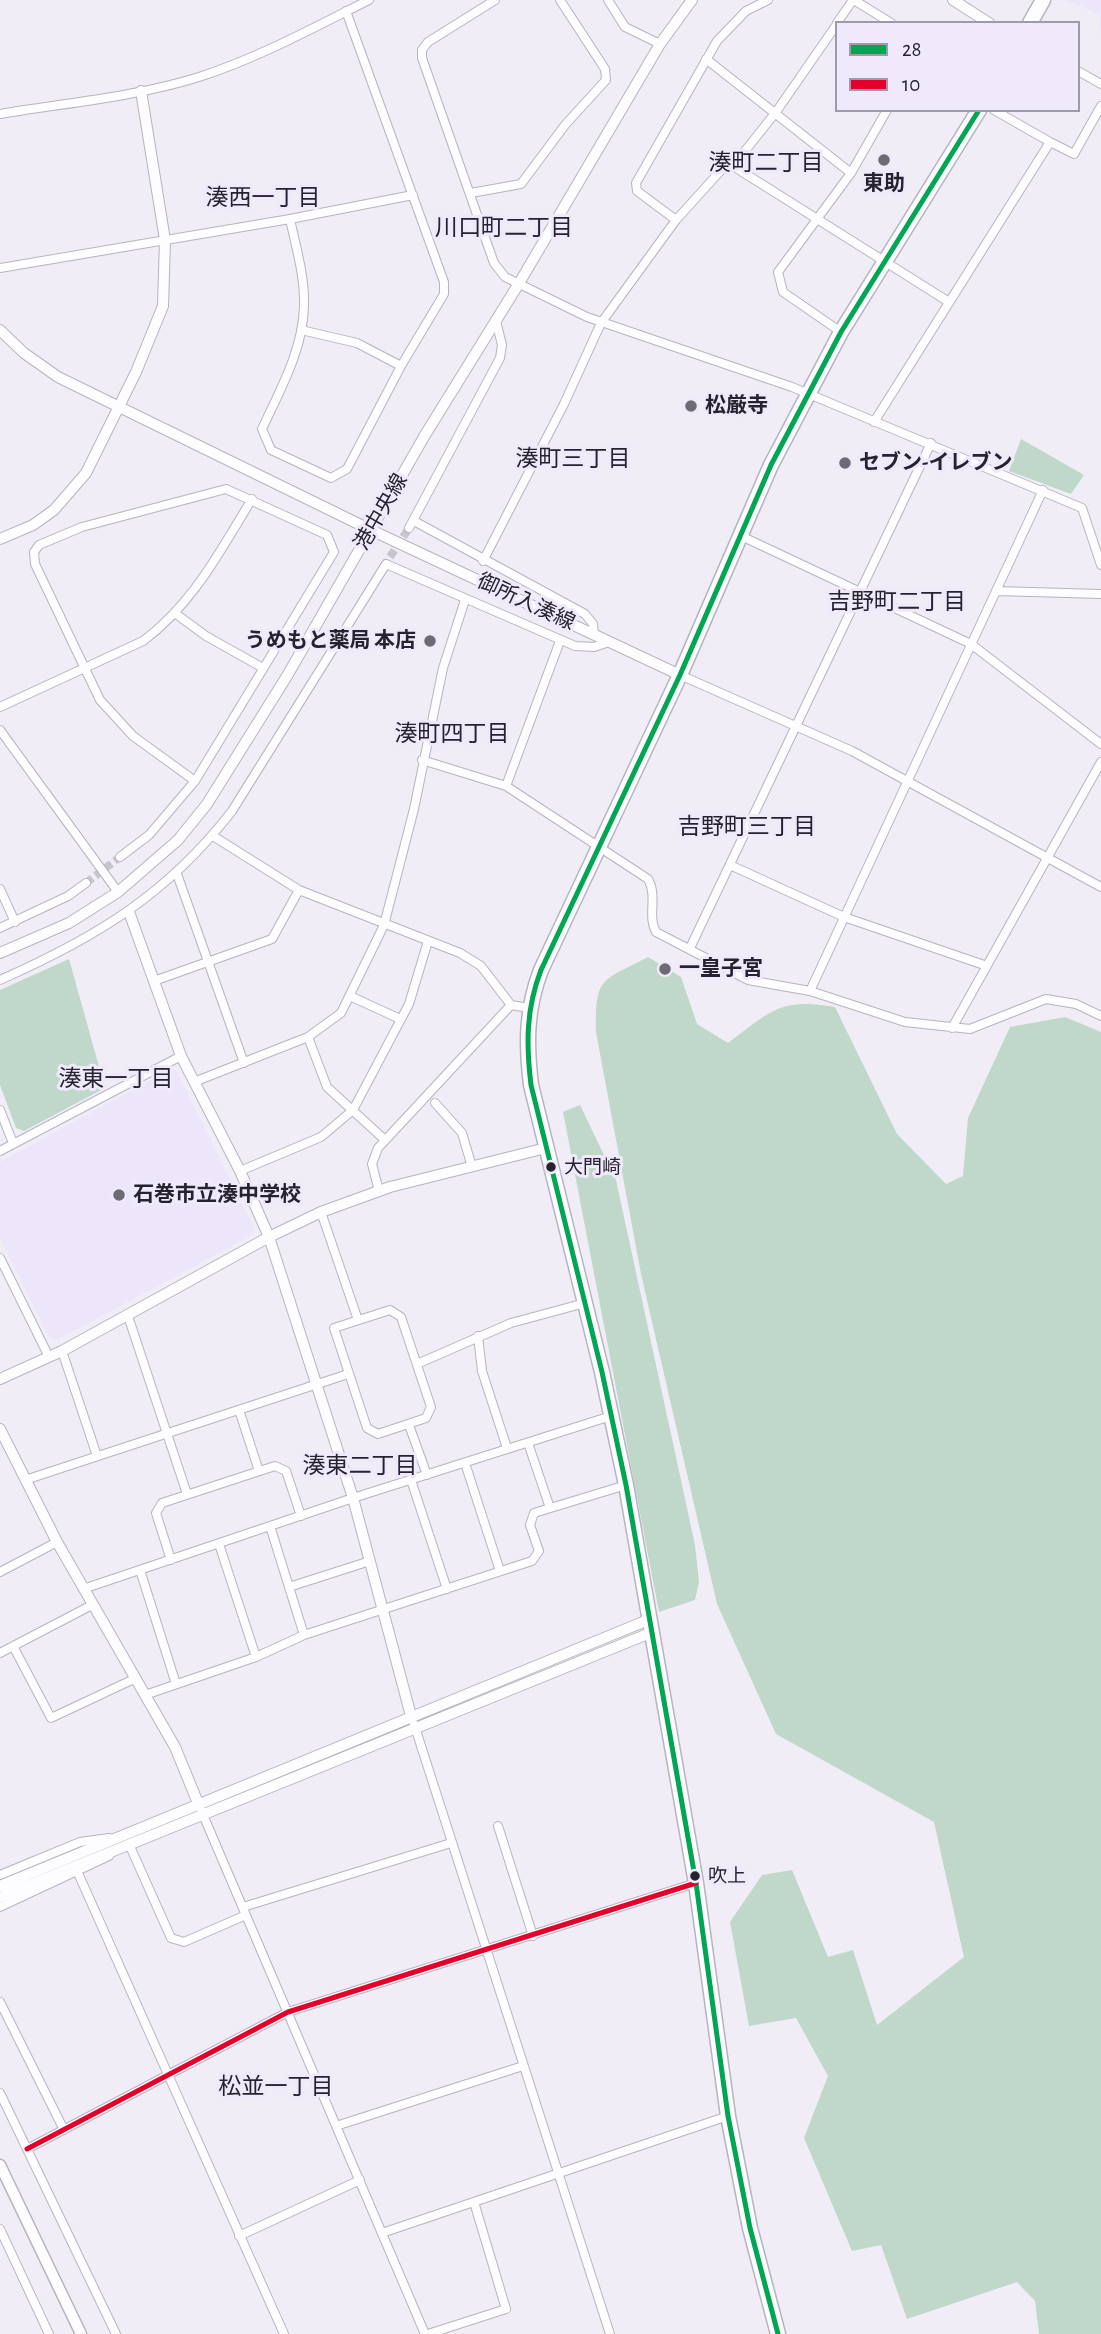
<!DOCTYPE html>
<html>
<head>
<meta charset="utf-8">
<style>
  body { margin:0 }
  #map { position:relative; width:1101px; height:2334px; overflow:hidden; background:#f0edf7; font-family:"Alegreya Sans",sans-serif }
  canvas { display:block }
  .legend { position:absolute; left:835px; top:21px; width:245px; height:91px; box-sizing:border-box; background:#efe9fb; border:2px solid #9f9aa9; margin:0; padding:9px 12px; list-style:none; font-size:21px; color:#27232e }
  .legend li { display:flex; align-items:center; gap:14px; height:35px }
  .legend b { width:35px; border:2px solid #9f9aa9 }
</style>
</head>
<body>
<div id="map">
<canvas width="1101" height="2334"></canvas>
<ul class="legend">
<li><b style="height:9px;background:#00a651"></b>28</li>
<li><b style="height:9px;background:#e4002b"></b>10</li>
</ul>
</div>
<script>
const c = document.querySelector('canvas').getContext('2d');
c.lineJoin = 'round';
function fill(path, color) { c.fillStyle = color; c.fill(path, 'evenodd'); }
function strokePath(path, color, width, dash) { c.strokeStyle = color; c.lineWidth = width; c.lineCap = dash ? 'butt' : 'round'; c.setLineDash(dash || []); c.stroke(path); }
function label(font, color, halo, rows, align = 'center') {
  c.font = font + ' "Alegreya Sans","Noto Sans JP",sans-serif'; c.lineWidth = 6; c.setLineDash([]); c.textBaseline = 'middle'; c.strokeStyle = halo; c.fillStyle = color; for (const [text, x, y, turn = 0] of rows) {
    c.save(); c.translate(x, y); c.rotate((+turn || 0) * Math.PI / 180); c.textAlign = isNaN(turn) ? turn : align; if (halo) c.strokeText(text, 0, 0); c.fillText(text, 0, 0); c.restore();
  }
}
fill(new Path2D(`
  M1065,0H1101V36L1099,14Z
  M169,1070L177,1071L254,1228L251,1236L57,1340L49,1337L0,1238V1162Z`), '#ede6fb');
fill(new Path2D(`
  M1021,439L1084,475L1071,494L1009,471Z
  M648,957L681,977L697,1024L728,1043C770,1012 779,997 835,1007L897,1134L946,1184L963,1176L968,1118L1010,1027L1065,1017L1101,1032V2334H1039L1035,2301L1017,2282L907,2319L881,2245L852,2251L804,2138L828,2076L796,2018L749,2026L730,1922L762,1875L792,1870L828,1957L853,1950L877,2025L964,1957L934,1822L776,1734L717,1604L641,1274L596,1032C595,976 601,982 648,957Z
  M69,959L105,1088L24,1131L16,1128L0,1085V990Z
  M580,1105L616,1180L695,1545L699,1582L695,1600L659,1612L563,1112Z`), '#bfd8ca');
strokePath(new Path2D(`
  M390,557L409,528
  M86,883L120,857`), '#c8c5cf', 8, [8, 4]);
const minor = new Path2D(`
  M495,0L428,42L422,50V58L494,263L505,277L587,317L792,387L1082,508L1101,565
  M608,0L625,27L660,44
  M854,0L891,23
  M837,23L853,0
  M706,59L851,173
  M1078,71L1101,84
  M994,110L1050,142
  M0,114C66,103 135,97 199,77C258,58 313,28 369,0
  M733,166L776,112L837,24
  M471,193L521,184L565,125L606,80L605,69L560,0
  M290,219C296,248 305,276 304,306C303,350 280,390 262,429L271,450L331,478L347,469L401,366L444,294V282L346,11
  M676,220L637,191L636,183L717,41L746,11L768,0
  M0,268L290,219L413,195
  M301,330L357,343L401,366
  M841,332L783,292L778,272L851,173L887,110
  M874,422L1050,142L1074,154L1101,106
  M414,521L585,614L593,624L594,634
  M409,528L500,358L502,345L496,321
  M739,535L971,644L1101,744
  M483,561L564,404L601,323L676,220L724,167L733,166L949,302
  M996,591L1101,594
  M176,614L206,636L263,668
  M680,675L852,751L1101,887
  M0,707L143,641C193,604 220,551 252,499
  M0,730L118,892
  M422,760L506,786L648,879C658,896 647,916 656,932L748,980L810,991L905,1022L970,1029L1046,999L1076,1004L1101,1016
  M506,786L560,641
  M213,836L299,890L460,953L481,966L511,1005L529,1008
  M120,857L149,835L195,781L334,552L327,535L226,489L82,527L39,545L34,552L35,564L100,700L133,736L195,781
  M730,865L844,917L987,966
  M177,874L244,1063
  M0,889L15,922
  M0,928L68,896L86,883
  M690,948L931,443
  M0,980C95,938 167,895 232,811L386,564L575,646L594,647L609,642
  M154,981L272,939L299,890
  M810,991L1043,490
  M350,996L400,1019
  M952,1028L1101,762
  M308,1037L327,1087L385,1140
  M194,1082L308,1037L341,1013L384,925L414,809L443,668L465,600
  M435,1103L462,1133L472,1167
  M0,1110L13,1143
  M0,1151L181,1056
  M240,1171L321,1137L353,1110L409,1004L428,941
  M379,1191L372,1164L378,1148L511,1005
  M321,1212L358,1320
  M0,1258L49,1357
  M390,1310L401,1317L431,1407L426,1418L378,1434L367,1428L334,1328Z
  M128,1316L187,1494
  M478,1336L482,1371L507,1448
  M62,1351L97,1456
  M417,1364L511,1323L585,1303
  M239,1410L259,1471
  M409,1425L427,1475
  M528,1443L550,1508
  M465,1463L500,1571
  M25,1480L348,1374
  M411,1480L447,1589
  M270,1526L304,1635
  M219,1544L256,1657
  M171,1560L156,1513L162,1503L275,1466L286,1471L301,1516
  M140,1570L176,1684
  M0,1572L57,1542
  M289,1587L370,1561
  M83,1589L353,1498L611,1416
  M13,1646L51,1718L134,1679
  M0,1653L92,1605
  M145,1695L256,1657L304,1635L532,1561L539,1551L530,1525L534,1513L626,1485
  M414,1724L610,2334
  M198,1803L425,2334
  M498,1826L533,1936
  M129,1844L171,1938L184,1942L246,1915
  M78,1873L284,2334
  M0,1875L80,1842L109,1838
  M0,1907L109,1856
  M243,1907L451,1843
  M0,2002L64,2130
  M0,2093L116,2334
  M336,2126L523,2066
  M27,2149L288,2012L696,1883
  M0,2229L49,2334
  M382,2233L728,2116
  M239,2236L360,2180
  M428,2334L506,2309L474,2202`);
const tertiary = new Path2D(`
  M953,0L989,23
  M0,330L24,353L58,377L371,530L680,675
  M0,539L33,525L54,510L86,473L136,372L163,306L165,240L141,91
  M129,912L181,1056L240,1171L269,1237L353,1498L411,1716
  M0,953L69,923L118,892L178,840L207,804L287,676L425,435L518,285L660,44L692,0
  M0,1379L62,1351L269,1237L321,1212L390,1187L546,1148
  M0,1429L57,1542L175,1747L198,1803
  M0,1886L648,1620
  M0,1897L650,1633`);
const secondary = new Path2D(`
  M0,2165L81,2334`);
const trunk = new Path2D(`
  M1030,23L1043,0
  M778,2334L750,2228L728,2116L696,1883L626,1485L602,1372L531,1085C526,1044 526,1009 541,970L680,675L771,465L841,332L979,110`);
strokePath(minor, '#b7b4be', 10);
strokePath(tertiary, '#b7b4be', 12);
strokePath(secondary, '#b7b4be', 13);
strokePath(trunk, '#b7b4be', 17);
strokePath(minor, '#fdfcfe', 8);
strokePath(tertiary, '#fdfcfe', 10);
strokePath(secondary, '#fdfcfe', 10);
strokePath(trunk, '#fdfcfe', 14);
strokePath(new Path2D(`
  M778,2334L750,2228L728,2116L696,1883L626,1485L602,1372L531,1085C526,1044 526,1009 541,970L680,675L771,465L841,332L979,110`), '#00a651', 5);
strokePath(new Path2D(`
  M27,2149L288,2012L696,1883`), '#e4002b', 5);
for (const [x, y, r, color] of [
  [884,160,7,"#6d6a74"],
  [691,406,7,"#6d6a74"],
  [845,463,7,"#6d6a74"],
  [430,641,7,"#6d6a74"],
  [665,969,7,"#6d6a74"],
  [551,1167,6,"#27232e"],
  [119,1195,7,"#6d6a74"],
  [695,1876,6,"#27232e"]
]) { const dot = new Path2D(); dot.arc(x, y, r, 0, 2 * Math.PI); c.fillStyle = color; c.fill(dot); strokePath(dot, '#efe9fb', 2.5); }
label('19px', '#27232e', '#efe9fb', [
  ["大門崎",564,1167],
  ["吹上",708,1876]
], 'left');
label('bold 21px', '#27232e', '#efe9fb', [
  ["東助",884,184,"center"],
  ["松厳寺",705,406],
  ["セブン-イレブン",859,463],
  ["うめもと薬局 本店",416,641,"right"],
  ["一皇子宮",679,969],
  ["石巻市立湊中学校",133,1195]
], 'left');
label('21px', '#27232e', '#efe9fb', [
  ["港中央線",381,512,-60],
  ["御所入湊線",526,602,25]
]);
label('23px', '#27232e', '#efe9fb', [
  ["湊町二丁目",766,163],
  ["湊西一丁目",263,198],
  ["川口町二丁目",504,228],
  ["湊町三丁目",573,459],
  ["吉野町二丁目",897,602],
  ["湊町四丁目",452,734],
  ["吉野町三丁目",747,827],
  ["湊東一丁目",116,1079],
  ["湊東二丁目",360,1466],
  ["松並一丁目",276,2087]
]);
</script>
</body>
</html>
